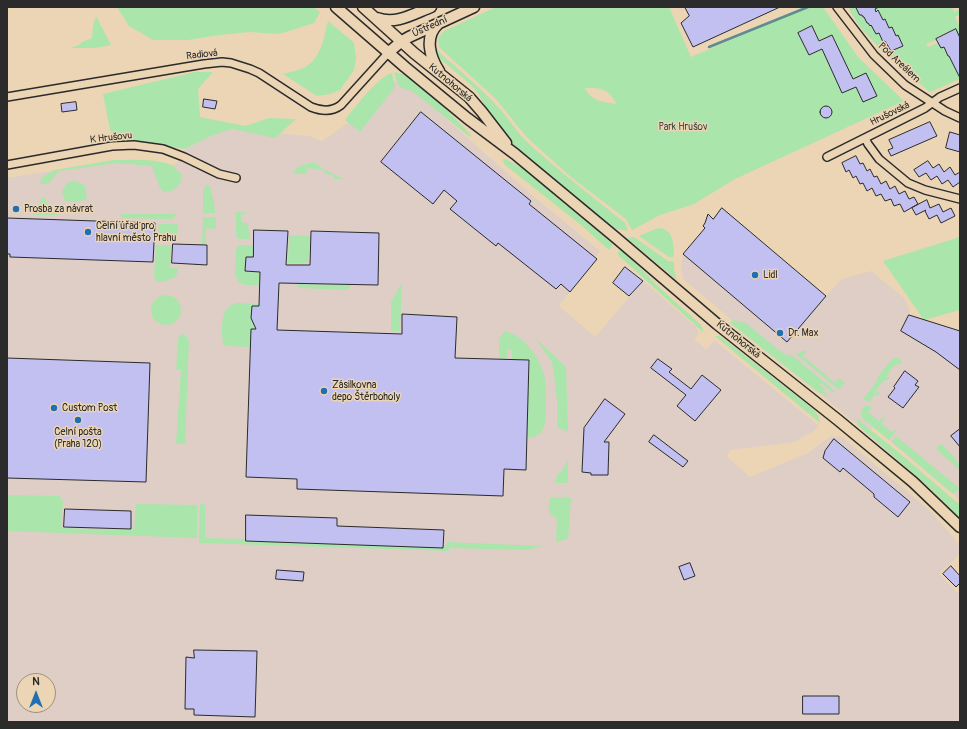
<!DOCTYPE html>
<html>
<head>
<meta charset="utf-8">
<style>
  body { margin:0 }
  #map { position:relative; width:967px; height:729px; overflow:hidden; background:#ebd5b4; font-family:Pangolin,sans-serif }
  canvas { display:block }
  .frame { position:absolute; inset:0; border:8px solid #2b2b2b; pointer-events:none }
  .north { position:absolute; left:16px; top:673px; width:40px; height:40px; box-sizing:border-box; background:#ebd5b4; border:1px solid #9e917d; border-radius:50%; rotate:0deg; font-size:11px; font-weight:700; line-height:16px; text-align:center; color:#2b2b2b }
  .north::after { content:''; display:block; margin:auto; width:14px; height:18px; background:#1f6fb2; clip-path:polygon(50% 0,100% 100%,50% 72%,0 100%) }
</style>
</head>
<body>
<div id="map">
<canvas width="967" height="729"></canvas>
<div class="frame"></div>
<div class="north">N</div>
</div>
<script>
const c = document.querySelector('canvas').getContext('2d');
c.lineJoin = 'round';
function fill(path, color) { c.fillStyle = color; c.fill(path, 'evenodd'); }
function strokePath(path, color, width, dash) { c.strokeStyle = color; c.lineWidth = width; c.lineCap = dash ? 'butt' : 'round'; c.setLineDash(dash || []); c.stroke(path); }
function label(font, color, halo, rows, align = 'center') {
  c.font = font + ' Pangolin,sans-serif'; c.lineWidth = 3; c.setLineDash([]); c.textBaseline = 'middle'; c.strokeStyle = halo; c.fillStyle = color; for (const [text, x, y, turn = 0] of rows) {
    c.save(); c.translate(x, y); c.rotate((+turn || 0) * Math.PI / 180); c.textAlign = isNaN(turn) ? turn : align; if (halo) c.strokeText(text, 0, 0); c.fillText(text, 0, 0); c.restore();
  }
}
fill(new Path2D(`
  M402,80L539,201L600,251L559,306L595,337L643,281L696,327L699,333L694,339L700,344L706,350L712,342L715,341L819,426L814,431L794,442L730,450L727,457L750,477L808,453L831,436L842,437L929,510L960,545V554L939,574L960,595V722H7V178L114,161L175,165L185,149L211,136L232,129L309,136L322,141L364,112L389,82ZM24,681H48V705H24Z
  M722,208L826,296L842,279L871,271L904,298L910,310L909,315L960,331V500L873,427L867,433L683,279L681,266L683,254L705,229L703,226L705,223L707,217L709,215L713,219Z`), '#dfcec6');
fill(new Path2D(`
  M117,7H313L320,12L314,23L279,34L250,32L219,35L188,40H153L129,26Z
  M496,7H669L691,57L808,7H823L858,57L904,101L735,179L694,204L660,215L632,230L626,219L571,177L533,143L524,134L496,99L439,47L438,38L444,31ZM812,26L819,41L833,35L844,61L831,67L822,49L809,55L798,33ZM846,64L853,79L866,73L877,96L863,102L856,87L842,93L832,71ZM585,88C599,87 610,89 616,104C603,102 591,101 585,88Z
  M853,7H860L863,17H864L867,23H868L870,26L871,25L876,34L879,33L883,42L885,41L891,51L903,46L899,36H896L892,27L889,28L885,19L883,20L878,11L876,12L874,7H952L954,12L960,9V14L955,17L960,28V38L956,29L938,37L939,39L935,41V40L926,44L928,47L938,43L941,48L944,47L960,74V79L930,92L898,66L872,40L859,26L849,9Z
  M96,16L111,45L95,48H70L79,45L82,42L92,38L93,26Z
  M328,21L354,43L356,59L354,70L340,90L330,94L317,96L283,74C290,72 301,70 307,66C322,56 324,37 328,21Z
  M434,47H436L440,53C459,70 480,87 498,107C509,119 517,133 529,144C560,172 593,197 625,223L628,231L617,229L609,225L508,140L491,116L477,92L470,84L439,58L436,55Z
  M195,72H213L198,89L200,117L245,126L270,118L296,119L275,138L232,129L211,136L185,149L131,141L113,140L109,125L103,94Z
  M394,72L402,74L407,76L442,105L471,135L470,137L412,91C398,88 398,86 394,72Z
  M392,73L395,87L360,132L345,120C354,108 378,77 392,73Z
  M505,159L521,167L613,244L609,250L581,225L504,164L503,160Z
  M113,160C129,160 156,158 171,165C175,167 178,171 181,174C181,176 182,179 181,181C179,188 171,192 164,192L160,188L152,166L117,163L59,171L48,184H40L42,177L55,170Z
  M314,162L325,170L343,179H334L333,175L325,174L324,170L308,168L306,174H296L293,172L299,166Z
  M72,181L81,183L85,186L87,199C79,202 73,203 65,201L62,192L66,184Z
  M206,185L210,186L214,202L215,213H203V191Z
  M41,198H45L47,204L58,215H35L32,211V206L40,204Z
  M236,212H247L246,213H241V222L247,223C248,228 250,233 250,239H239L236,236Z
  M121,214H177L172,219L121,218Z
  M203,217H216V229L206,228V244H202Z
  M159,224H178L177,241L157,240Z
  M658,228C675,229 673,245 674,257H669L639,236Z
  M289,235L310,236L308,263H288Z
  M634,237L668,261L674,262V270L677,280L627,238Z
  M960,237V310L924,320L883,261Z
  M156,245H171L170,268H178L176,277L163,282L156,281L154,276Z
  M239,245H254L253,259L246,258V269L247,271L260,272V285H244L238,281L235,275L236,250L237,247Z
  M621,249L662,290L701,325L703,329V332L617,254Z
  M402,283L400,331H391V302Z
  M297,284L350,285L348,290L299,288Z
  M151 310a15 15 0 1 1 30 0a15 15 0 1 1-30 0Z
  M237,303L259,304V308L252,307V308L251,318L258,330L251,347L228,346L224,345L223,343C222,338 222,334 222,329C223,317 223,307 237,303Z
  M733,320C737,322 742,321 747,324L780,351L787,355H792L836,392H832L825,387V386L821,383L820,385L825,389L823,391L830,397L818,392L730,323Z
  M505,331C525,336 541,359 545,379C546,388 546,397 546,406C546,414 546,424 542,431C539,436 532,438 527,438L529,360L512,359V350L510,349H508L507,351V359L499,358V338Z
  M183,333L187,337L189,341L185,444H176L181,370H176L178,338Z
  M715,336H719L723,338L813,409L818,415L820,423Z
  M535,338L566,367L568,432L557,427V399L552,362Z
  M806,350L807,351L803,356L835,383L839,378L845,383L839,390L796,354Z
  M893,358H898L901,360L902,363L894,365L886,377H890L888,380L883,381L874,393L880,392L878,396L875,394L870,401L874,404L863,399L872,388L882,371Z
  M865,405L872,407L868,412L879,421L883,418V416L885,418L881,423L892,432L894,430L896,431L889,440L862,418L861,412Z
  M857,417L862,423L897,451L960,505V518L931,489L863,430L858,425Z
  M896,436L959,488L960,487V489L953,494L892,442Z
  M940,444L943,445C949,452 960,461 960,470L937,450V448Z
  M568,459V483H555L557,475L562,471Z
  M7,495L59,496L63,501L61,528L134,530L136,504L197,505V538L7,531Z
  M561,497L571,498L568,539L556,542L557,519C547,512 548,509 550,498Z
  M200,504H203L205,507V538L245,539L246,541L443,548V545H447V542L542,546L527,550L449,548V551L199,543Z`), '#aae5ab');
strokePath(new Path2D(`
  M709,47L808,7`), '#5c8d90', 2.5);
const building = new Path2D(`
  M685,7H780L693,47L681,23L689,16Z
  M856,7H879L875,9L876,12L878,10L883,20L885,19L889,28L892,27L896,36L898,35L903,46L891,51L885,41L883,42L879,33L876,34L871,25L870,26L868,23H867L864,17H863L862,15H860Z
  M812,26L819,41L832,35L853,79L866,73L877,96L863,102L856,87L842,93L822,49L809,55L798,33Z
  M956,29L960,38V78L949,56H948L944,47L941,48L936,39Z
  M204,99L217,101L215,109L203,107Z
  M76,102L77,110L62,112L61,104Z
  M820 112a6 6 0 1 1 12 0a6 6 0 1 1-12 0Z
  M421,112L531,201L529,204L597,259L570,292L561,284L556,289L498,243L496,246L450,209L457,201L444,190L433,204L381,162Z
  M930,122L937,136L891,156L888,150L893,148L889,140Z
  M950,132L960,135V152L946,148Z
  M856,156L860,164L863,163L867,171L870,169L874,177L877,176L881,184L886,181L890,189L895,186L899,194L905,191L909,199L914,197L918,204L904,212L900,204L894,206L891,199L885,201L881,194L876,196L872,188L867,191L863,183L860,184L856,176L853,178L849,170L846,172L842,163Z
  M928,161L933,168L939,164L944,172L950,167L955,175L960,172V182L953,187L948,180L942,184L937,176L931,180L926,173L919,177L914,170Z
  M927,200L930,208L939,204L943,212L951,208L955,216L941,223L937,215L929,219L925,211L926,210L916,215L912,208Z
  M722,208L826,296L787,342L683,254L705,228L703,226L705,223L708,214L713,219Z
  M7,218L155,223L153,262L10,257V254H7Z
  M254,230L288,231L286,265H310L311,231L379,233L378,285L279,283L277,330L402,334V314L457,317L455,358L529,360L526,470L504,469L503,496L297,489V479L246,477L251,329H256L251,318L252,306H259L260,272L245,271L246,257H253Z
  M173,244L207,245V265L172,263Z
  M625,267L643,281L629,296L613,283Z
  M909,315L960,331V370L936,352L901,331Z
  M7,358L150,363L146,482L7,478Z
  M658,359L672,369L669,372L691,389L702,375L721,390L695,421L677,406L686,395L651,368Z
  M905,371L918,381L915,385L919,387L903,408L888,397L895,388L894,387Z
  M605,399L625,414L604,442H609L608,475H591V473L582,472L584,428Z
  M960,429V447L951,436Z
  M654,435L688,461L683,467L649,442Z
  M834,439L910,502L898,517L874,497V494L843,468L840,472L823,458L825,451Z
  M65,509L131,511V529L64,527Z
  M246,515L337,518V526L444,530L443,548L246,541Z
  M690,563L695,576L684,580L679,567Z
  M951,566L960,576V583L956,587L943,574Z
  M277,570L304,572L303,581L276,579Z
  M194,650L257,651L255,717L194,715V709H185L186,657L194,658Z
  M803,696H839V714H803Z`);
fill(building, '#c2bff1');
strokePath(building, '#2b2b2b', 1);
const street = new Path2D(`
  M837,7L874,55L905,85L945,111L960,118
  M7,97L204,64L222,62L231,63L250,69L259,73L311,107C321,111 332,112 341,105L389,52
  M865,138L868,144L879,159L908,183L925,190L960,199
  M827,157L925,108L940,97L960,88
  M7,165L112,146L134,145L163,149L184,157L219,174L236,178`);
const secondary = new Path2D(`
  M336,7L405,67L467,118L515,154L615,237L717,324L838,420L913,482L960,527
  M363,7L414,53L469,97L482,112L506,143
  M377,18C396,25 413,14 431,7
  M438,24C424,37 430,57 439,71
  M389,52L402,41L409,37L474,7`);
strokePath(street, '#2b2b2b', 10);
strokePath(secondary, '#2b2b2b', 13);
strokePath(street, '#ebd5b4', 7);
strokePath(secondary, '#ebd5b4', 10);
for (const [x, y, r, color] of [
  [16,209,4,"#1f6fb2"],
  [88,232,4,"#1f6fb2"],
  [755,275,4,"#1f6fb2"],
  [780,333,4,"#1f6fb2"],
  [324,391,4,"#1f6fb2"],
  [54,408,4,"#1f6fb2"],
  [78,420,4,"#1f6fb2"]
]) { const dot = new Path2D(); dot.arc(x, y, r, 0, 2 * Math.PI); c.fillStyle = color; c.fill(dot); strokePath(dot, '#ebd5b4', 1.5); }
label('10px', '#2b2b2b', '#ebd5b4', [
  ["Ústřední",430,27,-24],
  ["Radiová",202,55,-6],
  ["Pod Areálem",899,63,43],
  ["Kutnohorská",450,83,40],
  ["Hrušovská",890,114,-26],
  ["K Hrušovu",111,138,-6],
  ["Kutnohorská",738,340,39]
]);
label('10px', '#3e473e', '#ebd5b4', [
  ["Park Hrušov",683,127]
]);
label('10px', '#2b2b2b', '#ebd5b4', [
  ["Prosba za návrat",24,209],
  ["Celní úřad pro",96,226],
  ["hlavní město Prahu",96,238],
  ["Lidl",763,275],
  ["Dr. Max",788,333],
  ["Zásilkovna",332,385],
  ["depo Štěrboholy",332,397],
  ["Custom Post",62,408],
  ["Celní pošta",78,432,"center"],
  ["(Praha 120)",78,444,"center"]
], 'left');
</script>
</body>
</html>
